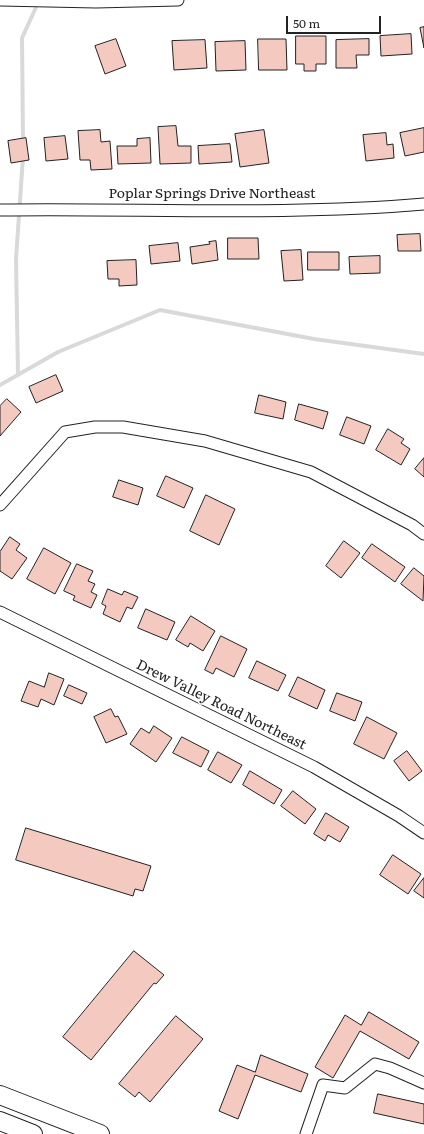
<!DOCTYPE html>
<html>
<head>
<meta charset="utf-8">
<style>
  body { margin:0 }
  #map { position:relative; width:424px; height:1134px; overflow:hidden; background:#fff; font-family:Literata,serif }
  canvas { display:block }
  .scale { position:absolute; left:286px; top:16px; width:95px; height:18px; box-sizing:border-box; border:2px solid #222; border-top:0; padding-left:5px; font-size:12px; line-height:14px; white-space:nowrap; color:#222; -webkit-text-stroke:3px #fff; paint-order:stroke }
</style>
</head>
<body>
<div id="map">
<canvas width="424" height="1134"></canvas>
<div class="scale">50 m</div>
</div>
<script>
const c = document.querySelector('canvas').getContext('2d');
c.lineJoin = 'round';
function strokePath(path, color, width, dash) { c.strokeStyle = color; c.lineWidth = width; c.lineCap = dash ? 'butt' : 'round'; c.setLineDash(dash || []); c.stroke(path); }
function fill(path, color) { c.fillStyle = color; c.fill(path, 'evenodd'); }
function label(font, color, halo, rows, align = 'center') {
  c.font = font + ' Literata,serif'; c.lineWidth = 3; c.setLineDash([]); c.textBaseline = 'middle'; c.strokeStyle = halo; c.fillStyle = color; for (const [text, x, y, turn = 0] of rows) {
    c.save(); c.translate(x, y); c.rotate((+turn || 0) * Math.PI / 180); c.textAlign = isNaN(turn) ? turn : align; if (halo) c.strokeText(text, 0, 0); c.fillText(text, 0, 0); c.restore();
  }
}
strokePath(new Path2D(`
  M23,142L22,38L38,3
  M18,375L16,259L23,157
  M0,385L58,352L160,310L314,339L424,354`), '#d9d9d9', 4);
const building = new Path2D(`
  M424,27V48L420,28Z
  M411,34L412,54L381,56L380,36Z
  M296,36H326V64H316V71H304V64H296Z
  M116,39L126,66L105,74L95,46Z
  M258,39H286L287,70H259Z
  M369,39V55H356L357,68H336V40Z
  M205,40L207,68L174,70L172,41Z
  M245,41L246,70L216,71L215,42Z
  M176,126L178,146H191V163L160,164L158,127Z
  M424,128V152L405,156L400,133Z
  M100,130L101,142L110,141L112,169L91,170L90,160H80L78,131Z
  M264,130L269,163L240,167L235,134Z
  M386,133L387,145L393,144L394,158L366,161L363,135Z
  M65,136L68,159L46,161L44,138Z
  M26,138L29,160L11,163L8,141Z
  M150,138L151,163L118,164L117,146H137V139Z
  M230,144L232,162L199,164L198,146Z
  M420,234L421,251H398L397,235Z
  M228,238H258L259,259H228Z
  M216,241L218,260L192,264L190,247L210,244L209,242Z
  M178,243L180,261L151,264L149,246Z
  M301,250L303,280L284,281L281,251Z
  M308,252H339V270H308Z
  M380,256V273L350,274L349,257Z
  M136,260L137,285L119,286V279H108L107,261Z
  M56,375L63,391L36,403L29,387Z
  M259,395L286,402L283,419L255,413Z
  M7,399L21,412L0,436V406Z
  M299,404L328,412L323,429L295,420Z
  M347,417L371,426L364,444L340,435Z
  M388,429L404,439L401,443L410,449L401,465L376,450Z
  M424,458V477L415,469Z
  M166,476L193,488L184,508L157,496Z
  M119,480L143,488L138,505L113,497Z
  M206,495L235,509L219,545L190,531Z
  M10,537L20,544L16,550L27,558L12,579L0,571V552Z
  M344,541L360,553L341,578L326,566Z
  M372,544L405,567L395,582L362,558Z
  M44,548L71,563L55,594L27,579Z
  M77,564L93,571L88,581L95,584L91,592L97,595L91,608L73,600L75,596L64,591Z
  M414,568L424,576L423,601L401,584Z
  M108,589L122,595L124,591L138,597L132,609L127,607L120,622L103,614L106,606L102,604Z
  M146,609L175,622L167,640L138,628Z
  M191,616L215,631L203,651L190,643L188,647L176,640Z
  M221,636L247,649L234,677L216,668L213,674L205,670Z
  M257,661L286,675L278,691L249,678Z
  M49,673L64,679L54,705L41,699L38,707L21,701L29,681L44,687Z
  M298,677L325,690L317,709L289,696Z
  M69,685L87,693L82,704L64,696Z
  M337,693L362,702L355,721L330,711Z
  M111,709L115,717L118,716L127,734L106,743L94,717Z
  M367,717L397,733L384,759L354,744Z
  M154,726L172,738L156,762L130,744L141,728L149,733Z
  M182,737L209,751L201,767L173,753Z
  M407,751L422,771L409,781L394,761Z
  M218,752L242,765L231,783L208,770Z
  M250,771L282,790L274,804L243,785Z
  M293,791L316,809L305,824L281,806Z
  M326,813L349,827L340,842L328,835L325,841L314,834Z
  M26,828L151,866L143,891L135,889L133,896L16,860Z
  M393,855L421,874L408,894L380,875Z
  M424,878V898L414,891Z
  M134,951L164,975L156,984L154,983L91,1060L63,1037Z
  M369,1012L419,1042L409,1059L360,1031L333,1078L315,1067L345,1015L361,1025Z
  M176,1016L203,1039L150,1102L139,1092L135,1097L119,1084Z
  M261,1055L308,1074L301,1092L255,1075L238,1119L219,1111L237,1065L255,1072Z
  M378,1094L424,1104V1124L374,1113Z`);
fill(building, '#f3c9c0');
strokePath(building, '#222', 1);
const street = new Path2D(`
  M0,0L96,2L178,0
  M0,210C141,208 283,216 424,204
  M0,505L65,432L95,427H123L205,441L311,472L412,525L424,534
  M0,612L314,767L399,816L424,833
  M306,1134L323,1085L345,1088L375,1064L390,1068L424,1083`);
const primary = new Path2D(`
  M0,1095L100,1134
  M0,1121L33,1134`);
strokePath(street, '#222', 13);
strokePath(primary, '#222', 20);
strokePath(street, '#fff', 11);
strokePath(primary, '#fff', 18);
label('14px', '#222', '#fff', [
  ["Poplar Springs Drive Northeast",212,194],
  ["Drew Valley Road Northeast",221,705,26]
]);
</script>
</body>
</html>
